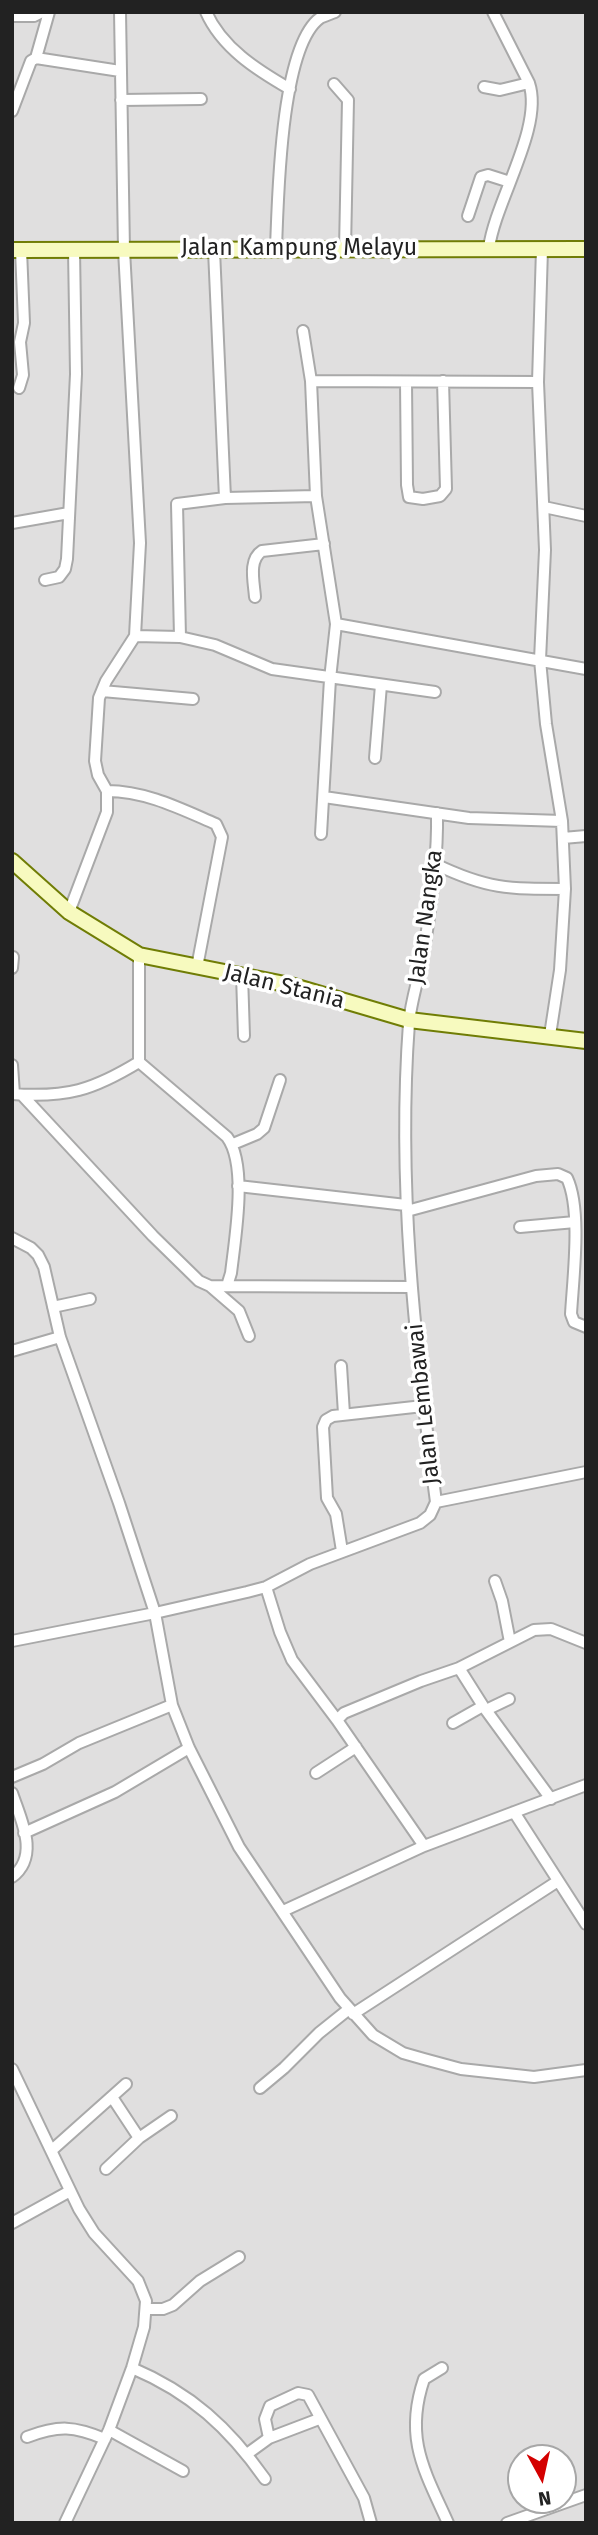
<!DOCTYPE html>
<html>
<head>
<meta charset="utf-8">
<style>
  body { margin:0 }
  #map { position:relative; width:598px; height:2535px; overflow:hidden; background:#f2efe9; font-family:"Fira Sans",sans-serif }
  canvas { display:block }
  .frame { position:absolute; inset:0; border:14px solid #222; pointer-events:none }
  .north { position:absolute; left:507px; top:2444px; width:70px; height:70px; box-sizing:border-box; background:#fff; border:2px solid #a7a7a7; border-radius:50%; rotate:172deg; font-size:19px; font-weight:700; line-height:28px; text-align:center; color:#222 }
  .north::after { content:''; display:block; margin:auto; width:24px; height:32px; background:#d40000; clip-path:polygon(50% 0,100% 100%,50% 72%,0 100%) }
</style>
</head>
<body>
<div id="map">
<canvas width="598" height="2535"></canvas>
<div class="frame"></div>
<div class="north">N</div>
</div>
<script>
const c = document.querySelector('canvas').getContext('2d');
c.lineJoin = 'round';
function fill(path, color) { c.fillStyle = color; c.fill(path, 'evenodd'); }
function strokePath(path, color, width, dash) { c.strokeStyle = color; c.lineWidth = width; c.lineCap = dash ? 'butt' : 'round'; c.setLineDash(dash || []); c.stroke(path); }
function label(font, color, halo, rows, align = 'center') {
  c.font = font + ' "Fira Sans",sans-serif'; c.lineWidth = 7; c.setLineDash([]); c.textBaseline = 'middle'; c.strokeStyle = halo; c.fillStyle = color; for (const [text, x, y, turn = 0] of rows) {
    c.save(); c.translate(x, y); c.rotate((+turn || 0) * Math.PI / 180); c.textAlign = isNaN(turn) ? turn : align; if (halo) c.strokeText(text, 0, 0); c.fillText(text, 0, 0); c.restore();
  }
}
fill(new Path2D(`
  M12,12H586V2523H12ZM521,2458H563V2500H521Z`), '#e0dfdf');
const street = new Path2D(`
  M206,12C222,48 257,70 290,89
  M12,16H34L42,12
  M36,58L49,12
  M334,84L348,100L345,249
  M484,87L500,90L529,83
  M121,100L201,99
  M12,111L31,61L36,58L120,71
  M468,216L481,177L488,175L510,182
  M276,248C278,200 280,47 320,18C324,16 330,14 335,12
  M489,248C495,201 544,127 529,83L493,12
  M542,249L538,382L545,550L540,660L546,724L562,821L565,889L560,970L550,1035
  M214,250L225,498
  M303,331L311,381
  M406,382L407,485L409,497L423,499L440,496L446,489L443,381
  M19,388L23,375L20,342L24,323L21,250
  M544,507L586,516
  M12,523L69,513
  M45,580L59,577L65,569L67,559L76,374L74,250
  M255,597C254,582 248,560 262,551L324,544
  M336,624L586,669
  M135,636L180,637L215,645L272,669L435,692
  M180,637L177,504L225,498L316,496
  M102,691L193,699
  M375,758L381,685
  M107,791C146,791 181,809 216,824L222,837L197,967
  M324,797L469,818L562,821
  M321,834L330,679L336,624L316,496L311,381L538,382
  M563,838L586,836
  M435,864C487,889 508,889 565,889
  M69,912L107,812V791L98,775L95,761L99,698L106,681L135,636L140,543L124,250L120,12
  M12,968L13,957
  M242,975L244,1036
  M139,1062L227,1137C248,1165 235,1238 231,1273L227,1286
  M12,1065L14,1094
  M12,1094C67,1098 93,1090 139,1062V955
  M22,1095L153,1236L199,1281L210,1286L411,1287
  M233,1144L257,1134L264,1128L280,1080
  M238,1186L406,1205
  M407,1211L536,1176L558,1174L567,1178C582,1210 573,1278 571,1314L574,1322L586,1327
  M520,1227L575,1222
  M12,1238L31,1248L38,1255L44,1267L60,1337L119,1503L155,1613L172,1705L189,1748L239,1847L340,1998L373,2035L403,2053L424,2059L461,2069L534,2077L586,2070
  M210,1286L239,1311L249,1336
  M53,1307L90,1299
  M12,1351L60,1337
  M341,1366L344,1414
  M436,1502L586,1472
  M342,1551L336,1514L327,1498L323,1427L326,1420L333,1416L423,1406
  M495,1581L502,1601L510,1642
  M266,1587L280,1632L292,1660L337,1720L424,1846
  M12,1641L155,1613L247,1592L266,1587L310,1564L420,1523L430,1515L436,1502C415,1344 397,1183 409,1023C411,1000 419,978 423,955C431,909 438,860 437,813
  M459,1668L483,1706L551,1799
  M486,1710L509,1699
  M337,1720L344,1713L421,1681L459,1668L534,1630L551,1629L586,1643
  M453,1723L483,1706
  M316,1773L356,1747
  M12,1777L43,1764L79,1743L172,1705
  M12,1793C21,1820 40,1856 12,1877
  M514,1812L586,1924
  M24,1833L115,1792L189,1748
  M283,1911L424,1846L586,1785
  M353,2014L558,1881
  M12,2069L79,2209L94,2233L138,2281L146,2301L144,2327L132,2368L109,2430L65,2523
  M260,2088L284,2068L319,2033L349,2009
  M139,2138L171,2116
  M52,2150L126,2084
  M106,2169L139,2138L112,2097
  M12,2223L70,2191
  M146,2309H163L173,2305L200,2281L239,2257
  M132,2368C191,2393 229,2428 265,2479
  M442,2368L424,2379C404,2438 424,2470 448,2523
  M109,2430L183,2471
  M27,2437C59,2425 74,2426 105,2439
  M269,2438L265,2419L270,2406L298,2393L308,2395L364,2498L371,2523
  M247,2454L269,2438L319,2419
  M507,2523L586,2495`);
const secondary = new Path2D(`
  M12,250L586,249
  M12,861L69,912L139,955L290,985L409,1020L586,1041`);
strokePath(street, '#a9a9a9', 14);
strokePath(secondary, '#707d05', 18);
strokePath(street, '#fff', 10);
strokePath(secondary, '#f7fabf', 14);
label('23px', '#222', '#fff', [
  ["Jalan Kampung Melayu",299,249],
  ["Jalan Nangka",426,917,-82],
  ["Jalan Stania",284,987,14],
  ["Jalan Lembawai",424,1404,-96]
]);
</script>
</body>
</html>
